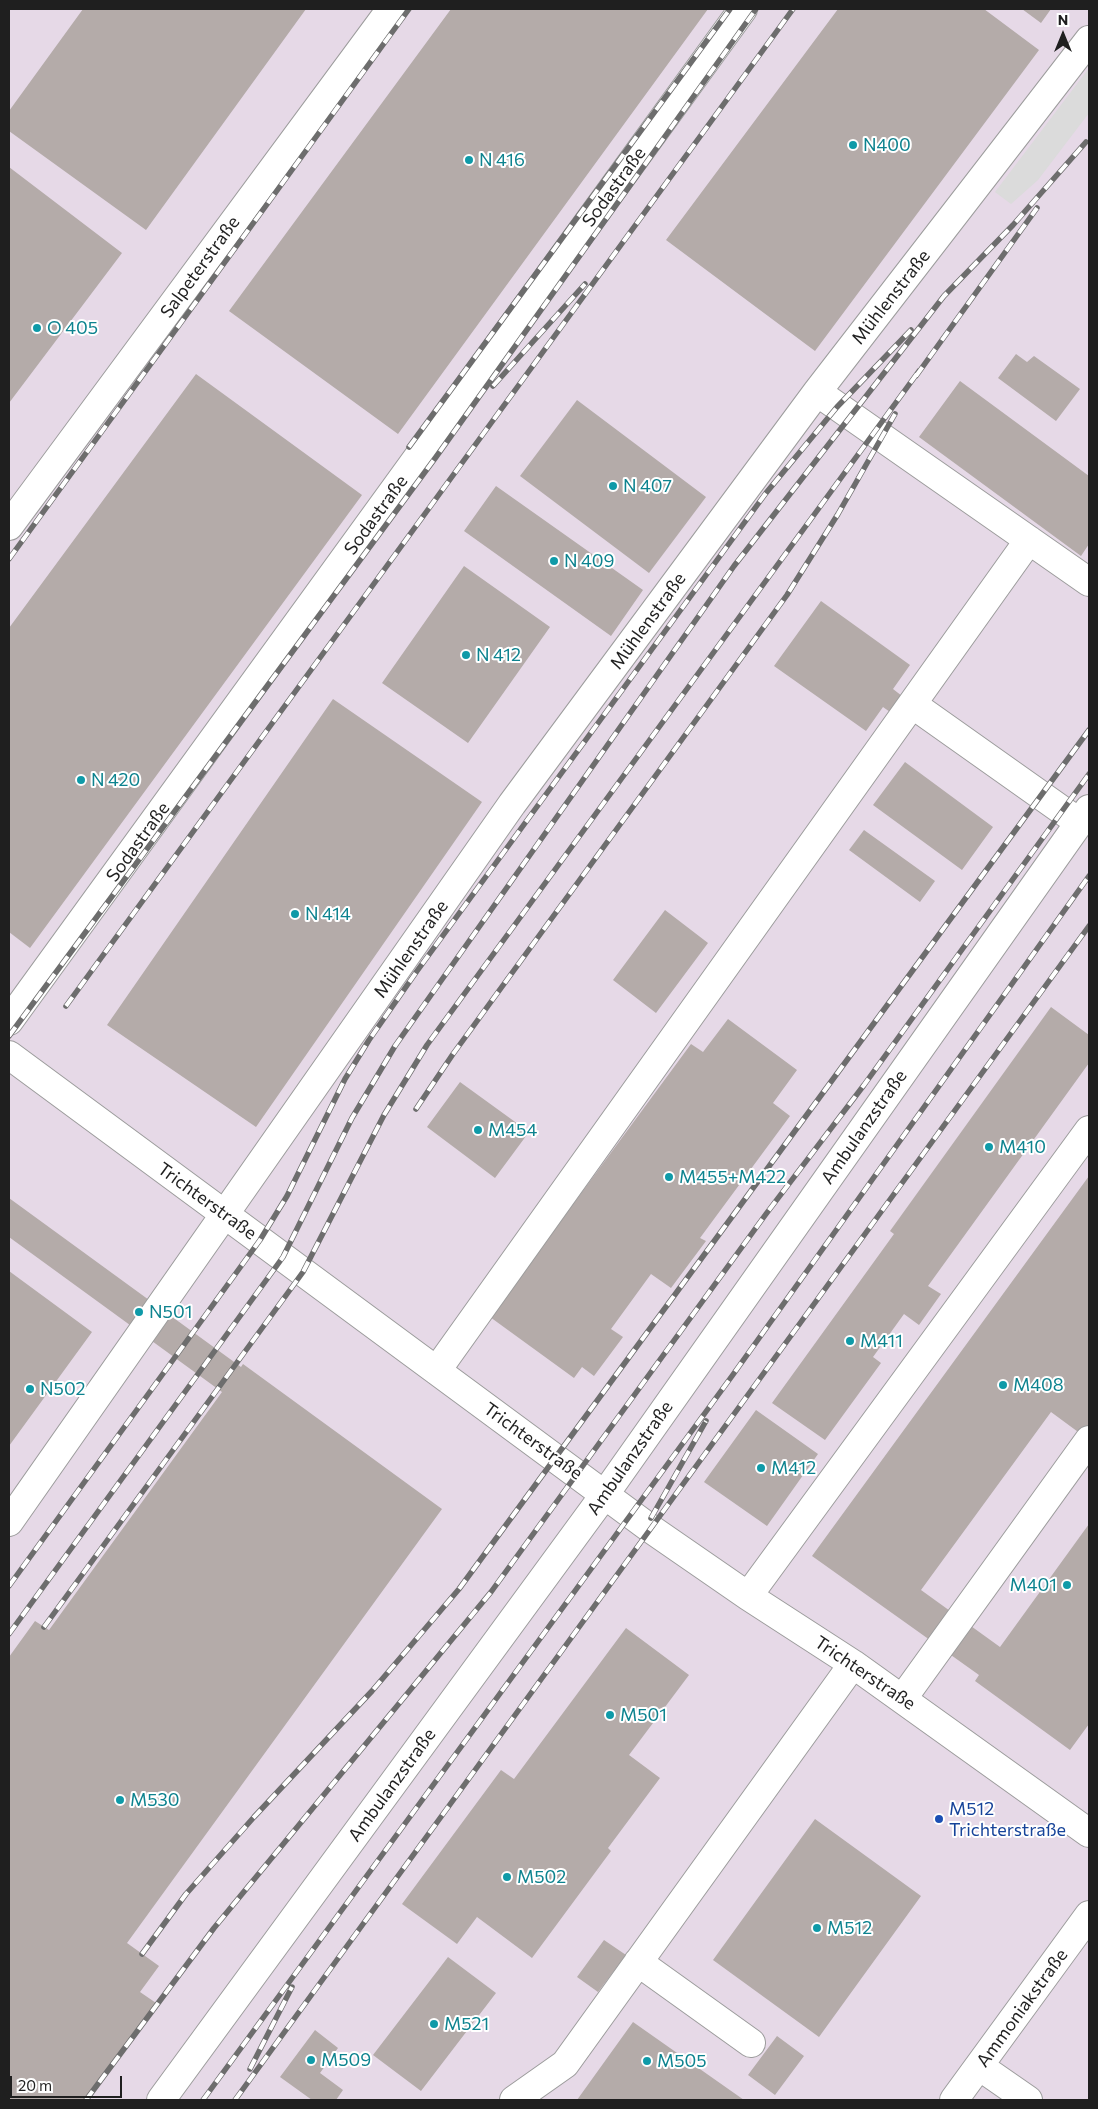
<!DOCTYPE html>
<html>
<head>
<meta charset="utf-8">
<style>
  body { margin:0 }
  #map { position:relative; width:1098px; height:2109px; overflow:hidden; background:#efeae7; font-family:Commissioner,sans-serif }
  canvas { display:block }
  .frame { position:absolute; inset:0; border:10px solid #1f1f1f; pointer-events:none }
  .north { position:absolute; left:1038px; top:10px; width:50px; height:50px; -webkit-text-stroke:4px #fff; paint-order:stroke; rotate:0deg; font-size:14px; font-weight:700; line-height:20px; text-align:center; color:#1f1f1f }
  .north::after { content:''; display:block; margin:auto; width:18px; height:22px; background:#1f1f1f; clip-path:polygon(50% 0,100% 100%,50% 72%,0 100%) }
  .scale { position:absolute; left:10px; top:2076px; width:112px; height:22px; box-sizing:border-box; border:2px solid #1f1f1f; border-top:0; padding-left:6px; font-size:15px; line-height:18px; white-space:nowrap; color:#1f1f1f; -webkit-text-stroke:4px #fff; paint-order:stroke }
</style>
</head>
<body>
<div id="map">
<canvas width="1098" height="2109"></canvas>
<div class="frame"></div>
<div class="north">N</div>
<div class="scale">20 m</div>
</div>
<script>
const c = document.querySelector('canvas').getContext('2d');
c.lineJoin = 'round';
function fill(path, color) { c.fillStyle = color; c.fill(path, 'evenodd'); }
function strokePath(path, color, width, dash) { c.strokeStyle = color; c.lineWidth = width; c.lineCap = dash ? 'butt' : 'round'; c.setLineDash(dash || []); c.stroke(path); }
function label(font, color, halo, rows, align = 'center') {
  c.font = font + ' Commissioner,sans-serif'; c.lineWidth = 4; c.setLineDash([]); c.textBaseline = 'middle'; c.strokeStyle = halo; c.fillStyle = color; for (const [text, x, y, turn = 0] of rows) {
    c.save(); c.translate(x, y); c.rotate((+turn || 0) * Math.PI / 180); c.textAlign = isNaN(turn) ? turn : align; if (halo) c.strokeText(text, 0, 0); c.fillText(text, 0, 0); c.restore();
  }
}
fill(new Path2D(`
  M9,9H1089V2100H9Z`), '#e6d9e7');
fill(new Path2D(`
  M1089,68V113L1038,180L1011,204L995,192Z`), '#dbdbdb');
fill(new Path2D(`
  M83,9H306L146,230L9,131V111Z
  M451,9H708L398,434L229,311Z
  M838,9H984L1039,50L815,351L666,240Z
  M1022,9H1051L1041,23Z
  M9,167L122,253L9,403Z
  M1016,354L1027,362L1034,356L1080,389L1056,421L998,378Z
  M196,374L362,495L30,948L9,932V628Z
  M960,381L1089,476V544L1081,556L919,437Z
  M577,400L706,497L649,573L520,476Z
  M496,486L643,590L611,636L464,531Z
  M464,566L550,627L468,743L382,683Z
  M821,601L910,665L893,689L902,696L890,712L883,707L866,731L774,666Z
  M333,699L482,802L256,1127L107,1025Z
  M905,762L993,827L962,870L873,805Z
  M864,830L935,881L920,902L849,850Z
  M665,910L708,943L656,1013L613,980Z
  M1051,1007L1089,1035V1063L928,1286L941,1294L919,1325L904,1314L873,1357L881,1363L825,1440L772,1403L894,1234L890,1231Z
  M728,1019L797,1070L773,1103L790,1116L700,1238L706,1241L671,1288L651,1274L611,1329L623,1337L594,1376L582,1367L574,1378L490,1317L691,1044L703,1052Z
  M460,1082L529,1132L495,1178L427,1127Z
  M1089,1176V1440L1051,1412L921,1590L1000,1647L1089,1524V1724L1070,1750L975,1681L979,1675L812,1556Z
  M9,1198L241,1367L243,1364L442,1509L127,1943L159,1966L140,1992L159,2005L89,2100H9V1657L35,1621L49,1630L222,1392L9,1237Z
  M9,1271L92,1332L9,1446Z
  M756,1410L818,1454L767,1526L704,1482Z
  M626,1628L689,1675L629,1755L660,1778L608,1848L611,1851L532,1958L477,1917L457,1944L402,1904L501,1770L514,1779Z
  M815,1819L921,1896L819,2037L713,1960Z
  M604,1940L626,1955L598,1992L577,1977Z
  M448,1957L496,1993L421,2091L373,2055Z
  M633,2022L744,2100H577Z
  M315,2030L338,2048L320,2073L343,2090L336,2100H312L280,2077Z
  M777,2036L804,2056L775,2095L748,2075Z`), '#b4aba9');
const minor = new Path2D(`
  M817,392L1089,582
  M9,526L391,9
  M912,704L1080,823
  M9,1021L743,9
  M9,1055L651,1529L748,1596L853,1664L1089,1833
  M437,1370L1029,540
  M9,1522L512,804L817,392L1089,40
  M748,1596L1089,1130
  M903,1698L1089,1440
  M638,1962L751,2043
  M979,2066L1028,2100
  M161,2100L605,1494L1089,809
  M514,2100L565,2064L853,1664
  M954,2100L1089,1915`);
strokePath(minor, '#9c9c9c', 30);
strokePath(minor, '#fff', 28);
const rail = new Path2D(`
  M916,376L1037,208
  M493,386L585,284
  M409,447L730,9
  M9,559L409,9
  M66,1006L793,9
  M9,1036L436,457L756,9
  M416,1109L453,1054L787,595L838,514L895,414
  M651,1518L706,1421
  M9,1586L260,1240L287,1196L345,1079L369,1040L417,971L766,493L837,407L911,330
  M44,1627L303,1272L384,1115L427,1045L919,371
  M9,1634L283,1257L352,1118L395,1046L734,566L944,296L1013,225L1086,142
  M142,1954L186,1894L254,1817L372,1691L459,1589L1089,730
  M250,2069L292,1987
  M86,2100L214,1928L491,1592L766,1214L864,1085L1089,774
  M203,2100L732,1376L1089,876
  M235,2100L1089,926`);
strokePath(rail, '#6d6d6d', 5.5);
strokePath(rail, '#fff', 4, [11]);
for (const [x, y, r, color] of [
  [853,145,5,"#0f9aa8"],
  [469,160,5,"#0f9aa8"],
  [37,328,5,"#0f9aa8"],
  [613,486,5,"#0f9aa8"],
  [554,561,5,"#0f9aa8"],
  [466,655,5,"#0f9aa8"],
  [81,780,5,"#0f9aa8"],
  [295,914,5,"#0f9aa8"],
  [478,1130,5,"#0f9aa8"],
  [989,1147,5,"#0f9aa8"],
  [669,1177,5,"#0f9aa8"],
  [139,1312,5,"#0f9aa8"],
  [850,1341,5,"#0f9aa8"],
  [1003,1385,5,"#0f9aa8"],
  [30,1389,5,"#0f9aa8"],
  [761,1468,5,"#0f9aa8"],
  [1067,1585,5,"#0f9aa8"],
  [610,1715,5,"#0f9aa8"],
  [120,1800,5,"#0f9aa8"],
  [939,1819,5,"#1a4fb4"],
  [507,1877,5,"#0f9aa8"],
  [817,1928,5,"#0f9aa8"],
  [434,2024,5,"#0f9aa8"],
  [311,2060,5,"#0f9aa8"],
  [647,2061,5,"#0f9aa8"]
]) { const dot = new Path2D(); dot.arc(x, y, r, 0, 2 * Math.PI); c.fillStyle = color; c.fill(dot); strokePath(dot, '#fff', 2); }
label('18px', '#0d838f', '#fff', [
  ["N400",863,145],
  ["N 416",479,160],
  ["O 405",47,328],
  ["N 407",623,486],
  ["N 409",564,561],
  ["N 412",476,655],
  ["N 420",91,780],
  ["N 414",305,914],
  ["M454",488,1130],
  ["M410",999,1147],
  ["M455+M422",679,1177],
  ["N501",149,1312],
  ["M411",860,1341],
  ["M408",1013,1385],
  ["N502",40,1389],
  ["M412",771,1468],
  ["M401",1057,1585,"right"],
  ["M501",620,1715],
  ["M530",130,1800],
  ["M502",517,1877],
  ["M512",827,1928],
  ["M521",444,2024],
  ["M509",321,2060],
  ["M505",657,2061]
], 'left');
label('18px', '#1f1f1f', '#fff', [
  ["Sodastraße",614,187,-54],
  ["Salpeterstraße",200,267,-54],
  ["Mühlenstraße",891,297,-52],
  ["Sodastraße",376,515,-54],
  ["Mühlenstraße",648,621,-54],
  ["Sodastraße",138,842,-54],
  ["Mühlenstraße",411,949,-55],
  ["Ambulanzstraße",864,1127,-55],
  ["Trichterstraße",207,1201,36],
  ["Trichterstraße",533,1441,36],
  ["Ambulanzstraße",630,1458,-55],
  ["Trichterstraße",865,1673,34],
  ["Ambulanzstraße",392,1785,-54],
  ["Ammoniakstraße",1022,2008,-54]
]);
label('18px', '#164399', '#fff', [
  ["M512",949,1809],
  ["Trichterstraße",949,1830]
], 'left');
</script>
</body>
</html>
